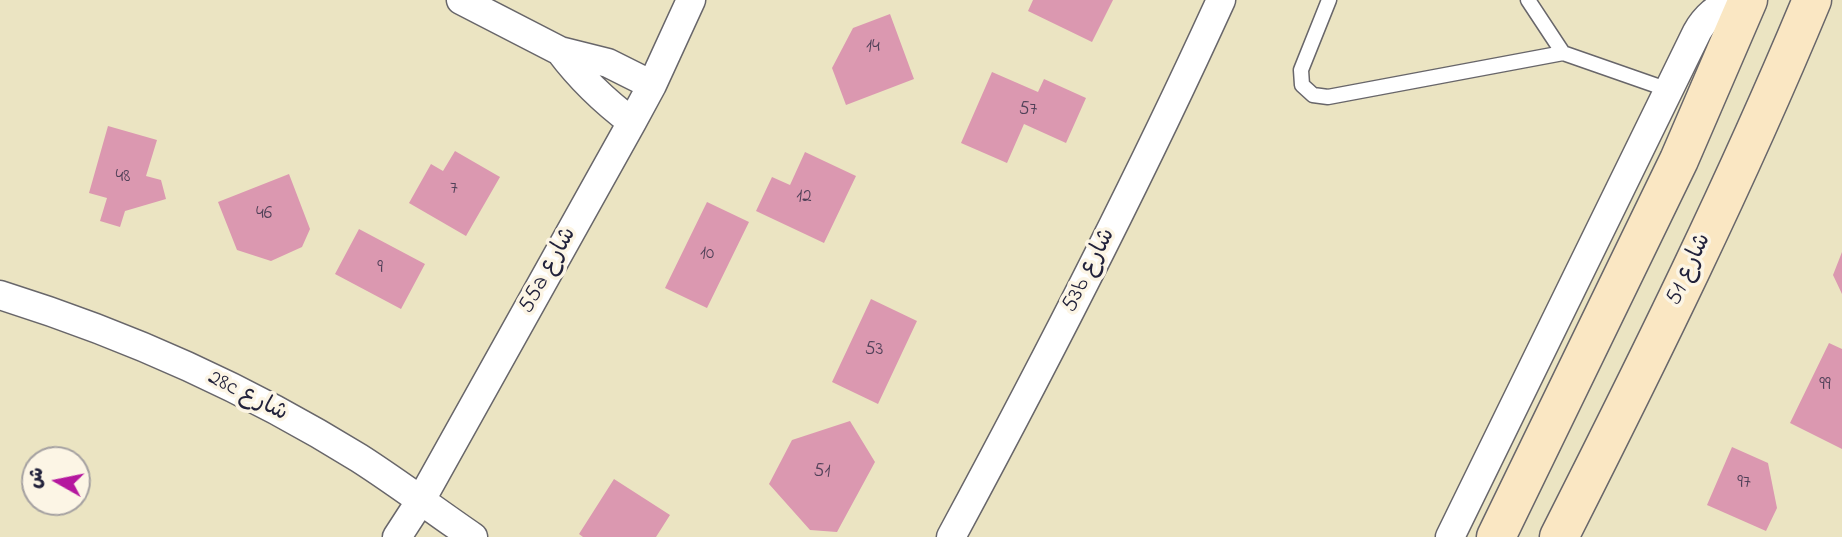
<!DOCTYPE html>
<html>
<head>
<meta charset="utf-8">
<style>
  body { margin:0 }
  #map { position:relative; width:1842px; height:537px; overflow:hidden; background:#ebe4c2; font-family:"Indie Flower","Playpen Sans Arabic",sans-serif }
  canvas { display:block }
  .north { position:absolute; left:21px; top:446px; width:70px; height:70px; box-sizing:border-box; background:#fcf5e5; border:2px solid #a5a1a1; border-radius:50%; rotate:279deg; font-size:19px; font-weight:700; line-height:28px; text-align:center; color:#22223b }
  .north::after { content:''; display:block; margin:auto; width:24px; height:32px; background:#b5179e; clip-path:polygon(50% 0,100% 100%,50% 72%,0 100%) }
</style>
</head>
<body>
<div id="map">
<canvas width="1842" height="537"></canvas>
<div class="north">ش</div>
</div>
<script>
const c = document.querySelector('canvas').getContext('2d');
c.lineJoin = 'round';
function fill(path, color) { c.fillStyle = color; c.fill(path, 'evenodd'); }
function strokePath(path, color, width, dash) { c.strokeStyle = color; c.lineWidth = width; c.lineCap = dash ? 'butt' : 'round'; c.setLineDash(dash || []); c.stroke(path); }
function label(font, color, halo, rows, align = 'center') {
  c.font = font + ' "Indie Flower","Playpen Sans Arabic",sans-serif'; c.lineWidth = 7; c.setLineDash([]); c.textBaseline = 'middle'; c.strokeStyle = halo; c.fillStyle = color; for (const [text, x, y, turn = 0] of rows) {
    c.save(); c.translate(x, y); c.rotate((+turn || 0) * Math.PI / 180); c.textAlign = isNaN(turn) ? turn : align; if (halo) c.strokeText(text, 0, 0); c.fillText(text, 0, 0); c.restore();
  }
}
fill(new Path2D(`
  M1033,0H1113L1092,42L1028,11Z
  M890,14L914,79L846,105L832,68L853,28Z
  M992,72L1038,92L1044,79L1086,98L1066,143L1024,124L1007,163L961,143Z
  M108,126L157,140L146,176L161,180L166,199L125,211L120,227L100,221L107,198L89,193Z
  M455,151L500,177L466,236L409,203L431,164L443,171Z
  M805,152L856,176L824,243L756,211L772,177L790,185Z
  M289,174L310,229L302,247L271,261L237,250L218,202Z
  M707,202L749,222L707,308L665,288Z
  M359,229L425,264L401,309L335,274Z
  M1842,252V294L1833,275Z
  M871,299L917,321L878,404L832,382Z
  M1829,343L1842,349V449L1790,423Z
  M850,421L875,462L837,532L810,530L769,484L792,440Z
  M1732,447L1768,463L1777,508L1766,531L1707,505Z
  M614,479L670,515L656,537H583L579,534Z`), '#db98b0');
const lane = new Path2D(`
  M1329,0L1301,70L1302,85L1313,95L1328,97L1563,53L1669,90
  M1528,0L1563,53`);
const street = new Path2D(`
  M461,0L560,51L608,63L652,85
  M560,51C581,79 604,101 632,122
  M0,295C125,334 248,389 359,458C398,483 435,511 473,537
  M397,537L421,500L632,122L652,85L691,0
  M951,537C1046,361 1138,182 1221,0
  M1450,537L1697,32C1706,16 1717,8 1733,0`);
const secondary = new Path2D(`
  M1496,537L1679,160L1748,0
  M1559,537C1648,361 1736,183 1812,0`);
strokePath(lane, '#68666a', 17);
strokePath(street, '#68666a', 31);
strokePath(secondary, '#68666a', 41);
strokePath(lane, '#fff', 14);
strokePath(street, '#fff', 28);
strokePath(secondary, '#fae7c3', 38);
label('19px', '#504058', null, [
  ["14",873,48],
  ["57",1028,111],
  ["48",123,178],
  ["7",454,190],
  ["12",804,198],
  ["46",264,215],
  ["10",707,255],
  ["9",380,269],
  ["53",874,351],
  ["99",1825,386],
  ["51",822,473],
  ["97",1744,484]
]);
label('23px', '#22223b', '#fcf5e5', [
  ["شارع 51",1690,270,-65],
  ["55a شارع",549,271,-61],
  ["53b شارع",1090,271,-63],
  ["28c شارع",247,397,27]
]);
</script>
</body>
</html>
